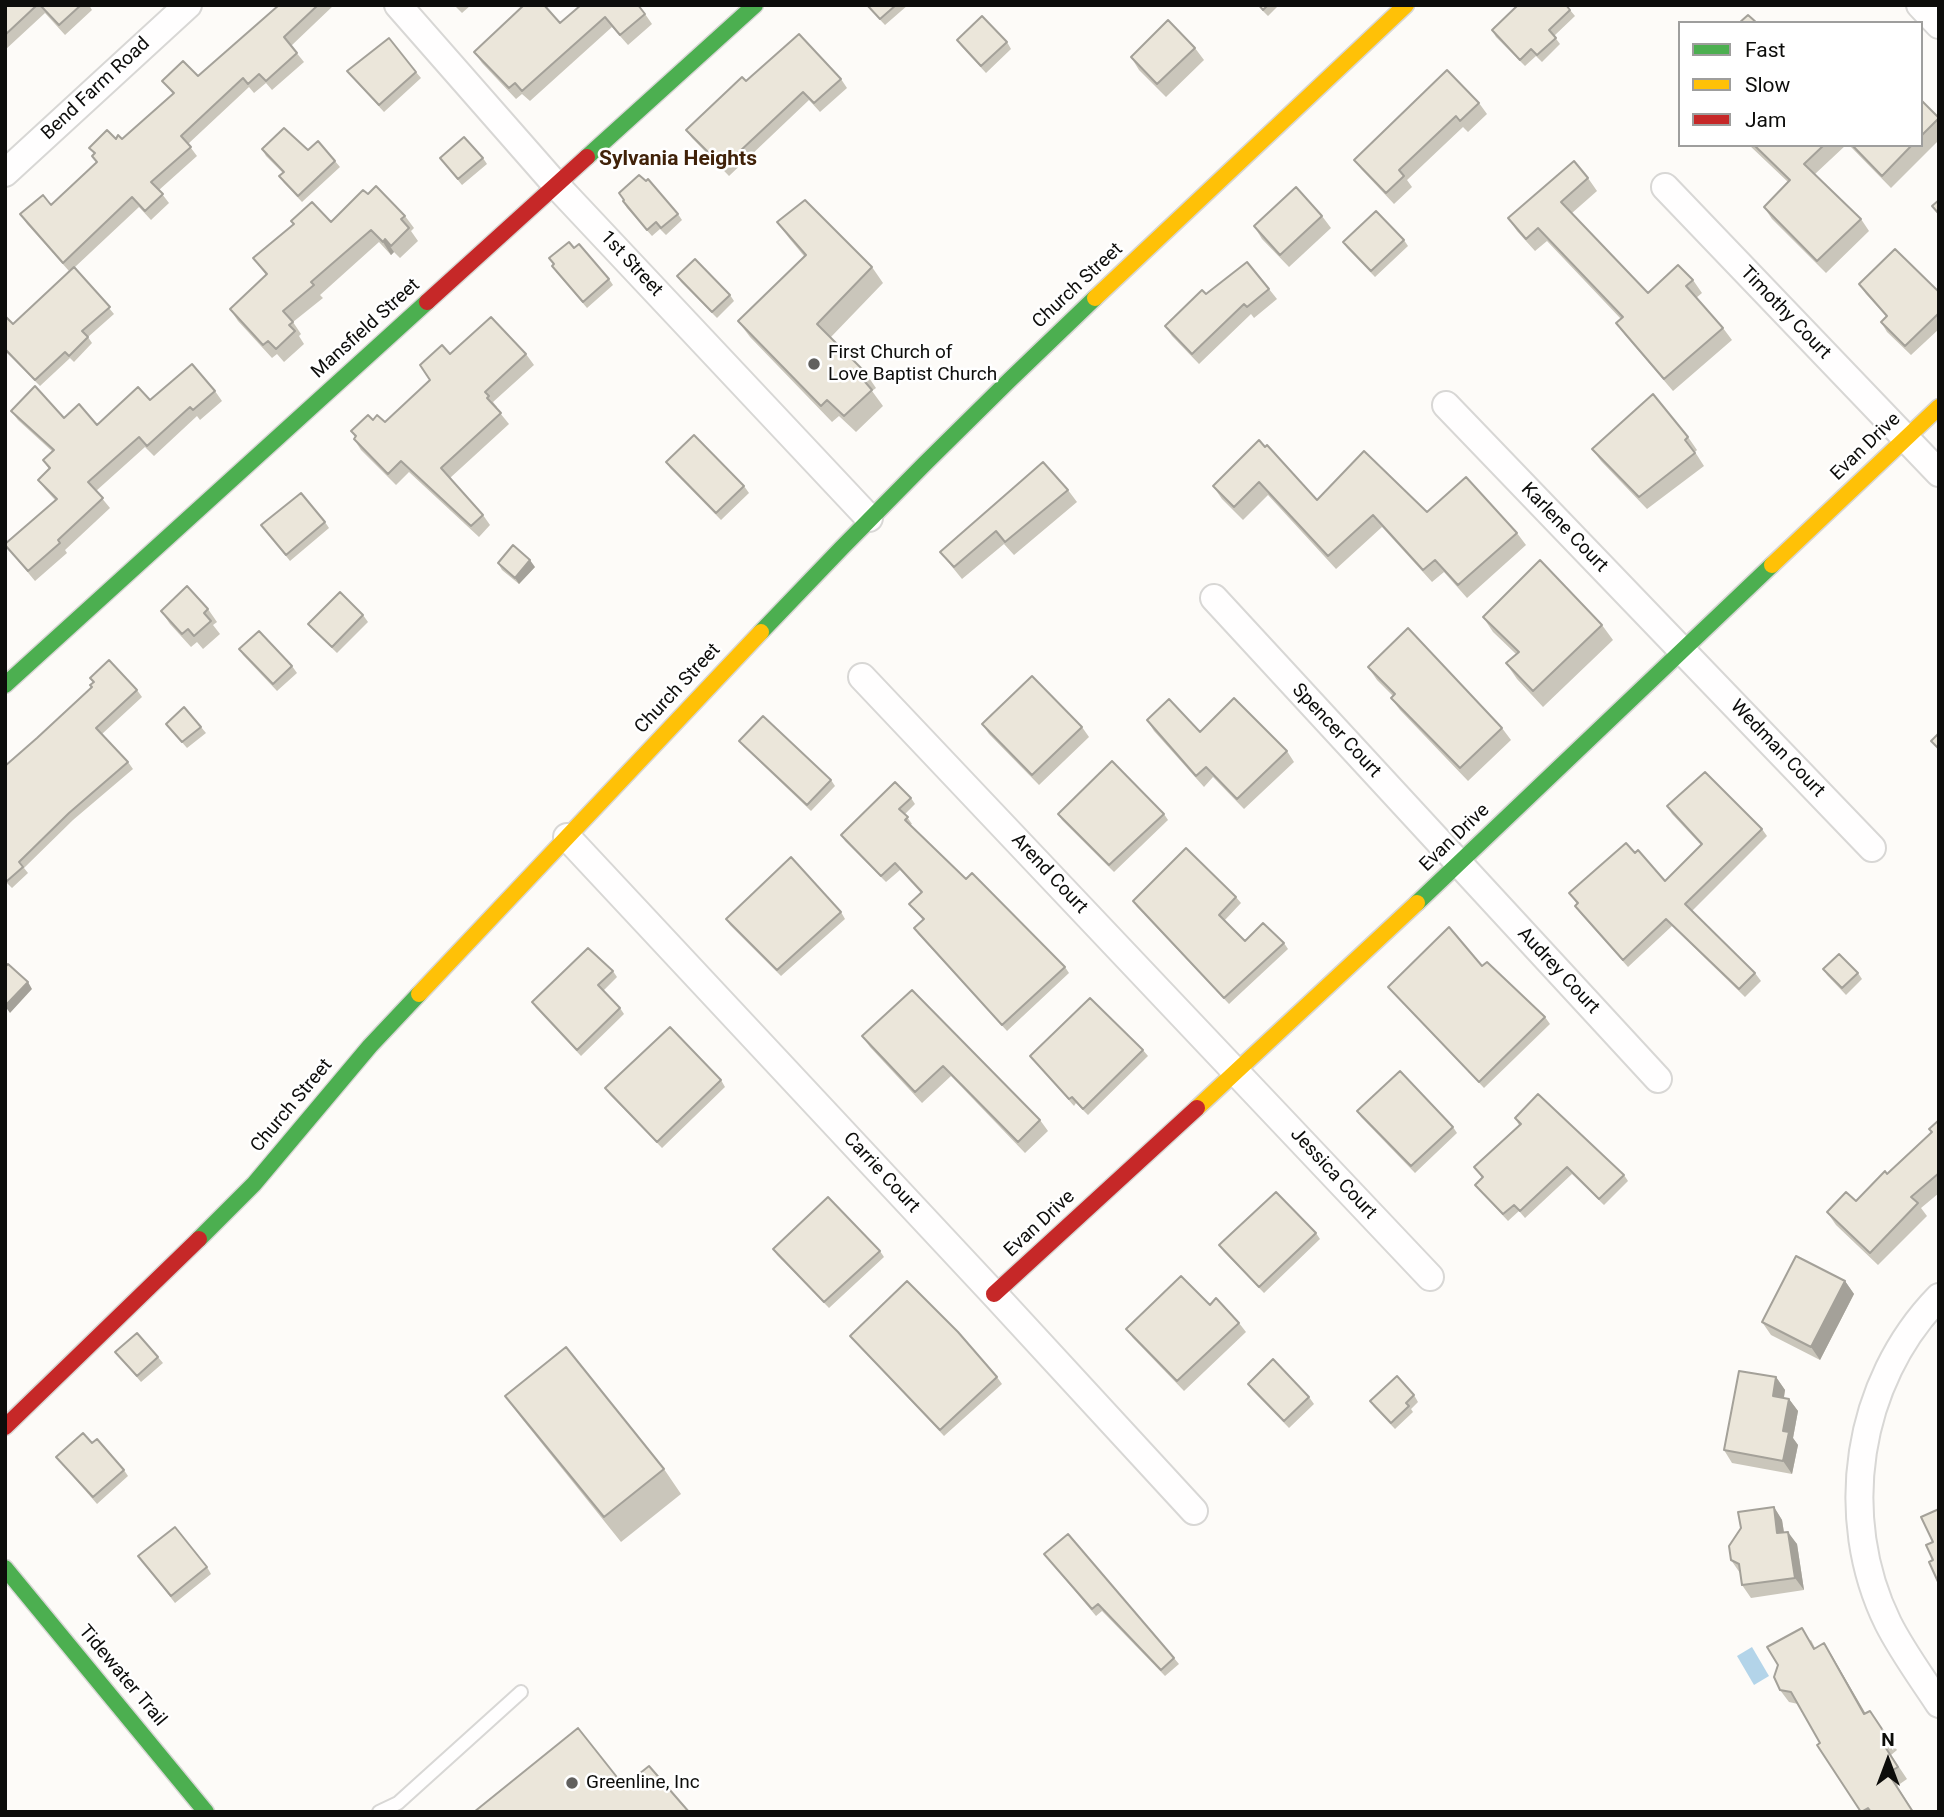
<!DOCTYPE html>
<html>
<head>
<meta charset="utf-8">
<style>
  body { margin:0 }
  #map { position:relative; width:1944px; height:1817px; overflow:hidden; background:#fdfbf8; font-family:Roboto,sans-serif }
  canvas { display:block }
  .frame { position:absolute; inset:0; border:7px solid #0d0d0b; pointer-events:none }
  .legend { position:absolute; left:1678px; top:21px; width:245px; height:126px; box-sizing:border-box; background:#fff; border:2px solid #9e9e9d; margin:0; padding:9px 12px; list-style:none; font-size:21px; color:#0d0d0b }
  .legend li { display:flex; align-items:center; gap:14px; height:35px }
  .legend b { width:35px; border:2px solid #9e9e9d }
  .north { position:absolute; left:1853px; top:1726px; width:70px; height:70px; -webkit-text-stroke:5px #fff; paint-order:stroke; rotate:0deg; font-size:19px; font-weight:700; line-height:28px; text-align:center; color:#0d0d0b }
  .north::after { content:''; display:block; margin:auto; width:24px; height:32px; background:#0d0d0b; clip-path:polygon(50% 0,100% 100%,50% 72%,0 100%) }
</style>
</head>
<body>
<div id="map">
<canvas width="1944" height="1817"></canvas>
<div class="frame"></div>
<ul class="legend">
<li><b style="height:9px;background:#4caf50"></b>Fast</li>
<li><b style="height:9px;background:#ffc107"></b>Slow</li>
<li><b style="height:9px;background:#c62828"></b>Jam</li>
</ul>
<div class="north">N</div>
</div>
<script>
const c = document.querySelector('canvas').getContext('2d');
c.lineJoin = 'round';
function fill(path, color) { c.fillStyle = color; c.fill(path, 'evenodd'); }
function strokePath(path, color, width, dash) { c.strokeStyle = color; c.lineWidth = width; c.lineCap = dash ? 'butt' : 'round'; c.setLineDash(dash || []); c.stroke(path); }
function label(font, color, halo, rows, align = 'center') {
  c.font = font + ' Roboto,sans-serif'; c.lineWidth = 5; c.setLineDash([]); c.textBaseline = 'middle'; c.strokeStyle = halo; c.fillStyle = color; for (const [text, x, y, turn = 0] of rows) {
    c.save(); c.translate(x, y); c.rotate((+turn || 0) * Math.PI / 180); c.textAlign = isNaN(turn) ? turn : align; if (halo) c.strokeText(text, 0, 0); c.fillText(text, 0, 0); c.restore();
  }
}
fill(new Path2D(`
  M1752,1647L1769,1676L1754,1685L1737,1656Z`), '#b3d4e9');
const lane = new Path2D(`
  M379,1812L398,1803L521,1692`);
const street = new Path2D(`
  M398,5L556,185L869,518
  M1920,5L1939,25
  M5,173L188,5
  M1665,187L1939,473
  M1446,405L1872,848
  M1214,598L1658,1079
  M862,677L1430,1277
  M567,837L994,1294L1194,1511
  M1939,1297C1856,1382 1836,1517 1888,1623C1902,1651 1922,1678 1939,1704`);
const fast = new Path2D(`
  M587,157L755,5
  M761,632C869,518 980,407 1095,298
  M5,685L427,302
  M1417,903L1772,565
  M199,1239L254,1184L370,1046L419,994
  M5,1568L206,1812`);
const slow = new Path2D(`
  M1095,298L1406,5
  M1772,565L1939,407
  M419,994L761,632
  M1197,1108L1417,903`);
const jam = new Path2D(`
  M427,302L587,157
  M994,1294L1197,1108
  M5,1427L199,1239`);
strokePath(lane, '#d8d7d5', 16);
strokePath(street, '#d8d7d5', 30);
strokePath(fast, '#d8d7d5', 19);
strokePath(slow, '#d8d7d5', 19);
strokePath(jam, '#d8d7d5', 19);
strokePath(lane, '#fffefe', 12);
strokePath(street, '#fffefe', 26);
strokePath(fast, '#4caf50', 16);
strokePath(slow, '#ffc107', 16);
strokePath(jam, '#c62828', 16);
fill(new Path2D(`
  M5,5H89L92,10L65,35L45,13L5,50Z
  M279,5H334L291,46L304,62L272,90L266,83L254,93L249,87L188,144L197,156L159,190L169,203L151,220L139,207L75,267L114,314L88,337L92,343L74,362L70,358L40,386L5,351V316L13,324L69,271L27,224L20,214L51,205L97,163L92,156L94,154L89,148L116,139H122L173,94L162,81L198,76Z
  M454,5H471L462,13Z
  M581,5L645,14L652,24L628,45L612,27L530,101L522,94L516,99L482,63L474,52L560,23Z
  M866,5H908L885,25Z
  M1257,5H1279L1268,16Z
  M1570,10L1575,16L1554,36L1560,44L1542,62L1536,56L1525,66L1496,37L1492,30Z
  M957,40L1007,42L1011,49L986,73L961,46Z
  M1195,48L1204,60L1166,97L1139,70L1131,57Z
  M347,71L416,72L421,78L384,112L352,77Z
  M841,79L847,88L820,112L809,100L729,176L692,138L686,130L746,81Z
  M1921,100L1939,118V140L1891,188L1849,145H1921Z
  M1479,103L1487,114L1468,132L1463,127L1407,180L1412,187L1394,204L1362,170L1354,160Z
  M1749,145H1846L1815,174L1861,219L1869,231L1826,273L1772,219L1764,207L1788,182Z
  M262,149L308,150L335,161L340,167L302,202L284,183L279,176L283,173L266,156Z
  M440,158H483L487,164L462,185Z
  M1588,178L1597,191L1572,213L1648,293L1693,280L1702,293L1696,298L1723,328L1732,340L1673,391L1625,335L1616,323L1621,319L1547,241L1535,251L1517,231L1508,218Z
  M619,193L678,214L682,220L666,235L660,229L652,236L627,208L623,201L624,200Z
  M368,194L405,216L414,228L411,231L418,241L400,258L394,252L391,255L379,242L320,295L323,298L293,322L301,334L299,336L304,344L284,362L277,354L272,358L238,321L230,309L266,275L253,258L331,222Z
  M1322,216L1331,228L1289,267L1262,239L1254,226Z
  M777,222L872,267L883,283L830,338L865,372L876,388L872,391L883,406L856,432L839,416L832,422L750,337L738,321L804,256L789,238Z
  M1404,240L1408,246L1375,277L1347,248L1343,242Z
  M574,248L609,279L613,285L587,308L557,273L552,266L554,265L549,258Z
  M677,276L730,295L734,301L717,318L681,282Z
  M1859,284L1939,292V329L1911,355L1887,332L1881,322L1887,317L1866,294Z
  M1269,289L1277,299L1254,318L1251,314L1199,364L1172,336L1165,326L1206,294Z
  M450,354H526L534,365L493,402L497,407L496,408L509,424L450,478L483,515L490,525L479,537L409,472L396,485L361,450L354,439L355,437L351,431L373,420L385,422L430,380Z
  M215,391L222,401L200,420L197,416L154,456L145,447L96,491L110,508L65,550L67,553L35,581L5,545L55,500L45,489L38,480L49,469L43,460L53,452L18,420L11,411L64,418L97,425L150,400Z
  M1688,437L1697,450L1695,452L1704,466L1647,509L1601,461L1592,449Z
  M1259,440L1317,500L1427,512L1517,533L1526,545L1467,598L1444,572L1432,582L1382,527L1336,569L1268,495L1243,520L1222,499L1213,486Z
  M666,462L744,486L749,493L721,520L670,468Z
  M1068,490L1077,502L1014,555L1004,544L962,579L940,552Z
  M325,522L329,528L290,561L261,525Z
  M498,563L535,567L519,584L502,570Z
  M208,609L217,622L213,625L220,634L203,649L197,642L191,647L170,624L161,611Z
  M363,615L368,622L337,653L313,630L308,624Z
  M1483,617L1602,625L1613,640L1543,707L1517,679L1506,663L1516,654L1493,632Z
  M239,649L292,666L297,673L277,691L243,655Z
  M1368,667L1502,728L1511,740L1468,781L1400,710L1391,698L1393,696L1377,680Z
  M90,678L137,690L142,697L102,734L128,762L133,769L73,820L24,868L28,873L12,888L5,881V766L37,738L92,687L93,683Z
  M1147,720L1287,751L1294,762L1244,809L1213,777L1204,787L1154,731Z
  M166,724L201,727L206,733L187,748Z
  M982,724L1082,727L1089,737L1039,785L989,734Z
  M739,741L831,780L835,786L811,811L744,747Z
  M911,798L915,804L905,814L912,824L910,825L966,879L1065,967L1069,973L1007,1031L918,934L914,928L923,920L909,904L921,893L900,870L886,882L845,841L841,835Z
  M1667,806L1762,829L1767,836L1692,911L1755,973L1761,981L1745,997L1672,926L1628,967L1580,913L1575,906L1577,904L1569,893L1635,853L1665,881L1701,845L1672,814Z
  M1058,814H1164L1168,820L1114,872L1062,820Z
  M1236,897L1241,903L1224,921L1245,941L1284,943L1288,949L1229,1004L1137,907L1133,901Z
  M841,912L845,919L781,976L730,925L726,919Z
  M1482,966L1545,1017L1550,1024L1484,1088L1393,993L1388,987Z
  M1823,969L1858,973L1862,979L1846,995L1827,975Z
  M613,971L617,977L603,991L620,1008L624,1014L581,1056L536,1008L532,1002Z
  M912,990L1040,1120L1048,1131L1025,1153L951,1076L922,1103L870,1047L862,1036Z
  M1143,1050L1148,1056L1088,1115L1076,1103L1074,1106L1030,1056Z
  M721,1080L725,1087L662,1148L610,1095L605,1088Z
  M1357,1111L1453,1127L1457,1133L1415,1173L1361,1117Z
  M1515,1118L1624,1175L1628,1181L1604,1205L1572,1174L1525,1218L1519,1211L1508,1221L1480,1191L1475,1185L1482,1178L1474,1167L1519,1125Z
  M1939,1120V1193L1921,1208L1927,1216L1878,1265L1836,1225L1827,1212L1856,1201L1887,1174L1932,1132Z
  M1316,1233L1320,1239L1264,1293L1224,1252L1219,1245Z
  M773,1249L880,1251L884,1257L829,1308L777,1255Z
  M1845,1281L1854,1294L1820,1360L1771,1335L1762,1322Z
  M1210,1305L1239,1323L1246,1332L1184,1391L1133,1338L1126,1329Z
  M850,1336L997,1377L1002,1384L944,1436L855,1342Z
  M115,1352L158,1357L163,1363L141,1382Z
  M1776,1377L1785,1390L1784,1398L1789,1399L1798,1411L1793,1438L1798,1445L1792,1474L1732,1463L1724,1450Z
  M1248,1384L1309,1397L1314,1404L1289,1428L1252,1390Z
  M1414,1395L1418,1402L1411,1409L1413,1412L1395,1429L1374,1407L1370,1401Z
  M505,1396L664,1469L681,1494L621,1542L523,1420Z
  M92,1443L124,1470L128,1476L97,1504L56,1457Z
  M1774,1507L1782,1520L1784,1532L1797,1544L1804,1590L1751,1598L1742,1585L1740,1573L1731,1560Z
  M1044,1554L1174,1658L1179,1664L1165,1676L1102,1611L1096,1616Z
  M143,1562L207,1567L211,1574L175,1603Z
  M1811,1640L1815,1648L1824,1643L1832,1656L1866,1714L1870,1711L1897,1750L1891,1755L1907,1779L1897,1786L1914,1812H1861L1798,1704L1789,1702L1780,1690L1778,1665Z`), '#cac6bb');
fill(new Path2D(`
  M385,239L394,252L391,255L383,242Z
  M530,560L535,567L519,584L515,578Z
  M28,982L32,989L10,1013L5,1006Z
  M1845,1281L1854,1294L1820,1360L1811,1347Z
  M1776,1377L1785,1390L1782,1408L1773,1396Z
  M1789,1399L1798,1411L1793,1438L1798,1445L1792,1474L1783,1461V1431Z
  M1774,1507L1782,1520L1786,1546L1777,1533Z
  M1788,1532L1797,1544L1804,1590L1795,1578Z
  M1824,1643L1832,1656L1873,1727L1864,1714Z`), '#a4a199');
const building = new Path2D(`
  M5,5H37L5,35Z
  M40,5H81L59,25Z
  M279,5H318L284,37L297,53L266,81L259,74L248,84L243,78L181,136L191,147L151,182L163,194L145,211L132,197L63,263L20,214L43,195L51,205L97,162L92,156L95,153L89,148L107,130L116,139L118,135L122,139L174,93L162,81L183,61L198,76Z
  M524,5H544L560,23L581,5H638L645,14L620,35L605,17L522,91L515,83L509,88L474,52Z
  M867,5H896L880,19Z
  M1259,5H1268L1263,10Z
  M1518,5H1566L1570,10L1549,30L1556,38L1537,55L1531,49L1520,60L1492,30Z
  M1748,15L1757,23H1739Z
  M982,16L1007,42L981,66L957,40Z
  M1168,20L1195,48L1157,84L1131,57Z
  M799,34L841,79L814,103L803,92L723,167L686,130L742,77L746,81Z
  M389,38L416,72L379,105L347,71Z
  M1447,70L1479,103L1460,121L1456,116L1399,170L1404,176L1386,193L1354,160Z
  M1921,100L1939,118L1921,136Z
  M284,128L308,150L318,141L335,161L298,196L279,176L284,172L262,149Z
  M464,137L483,158L458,179L440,158Z
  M1754,145H1824L1804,164L1861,219L1817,261L1764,207L1790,180Z
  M1852,145H1912L1882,176Z
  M1574,161L1588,178L1561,202L1648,293L1678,265L1693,280L1686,286L1723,328L1664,379L1616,323L1623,317L1538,228L1526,239L1508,218Z
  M639,175L646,181L648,179L678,214L661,228L656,222L647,230L623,201L624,200L619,193Z
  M376,186L405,216L401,219L409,228L391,246L385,239L383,242L371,230L311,282L314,285L283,311L293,322L289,325L295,331L276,349L268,341L263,345L230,309L267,274L253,258L294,224L291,221L312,202L331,222L363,190L368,194Z
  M1296,187L1322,216L1280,255L1254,226Z
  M805,200L872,267L817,324L865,372L860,376L872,390L844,416L827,400L821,406L738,321L806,255L777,222Z
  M1939,200V214L1932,206Z
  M1376,211L1404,240L1371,271L1343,242Z
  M569,242L574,248L579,244L609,279L583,302L552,266L554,264L549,258Z
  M1895,249L1939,292V313L1905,346L1881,322L1887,316L1859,284Z
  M695,259L730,295L712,312L677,276Z
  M1247,262L1269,289L1247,307L1244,304L1192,354L1165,326L1202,290L1206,294Z
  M74,267L110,307L82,331L88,337L69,356L65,352L35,380L5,349V316L13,324Z
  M491,317L526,354L485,392L489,396L487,398L501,413L441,468L483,515L471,526L401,461L388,474L354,439L356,436L351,431L368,415L373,420L377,415L385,422L430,380L420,365L442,345L450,354Z
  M192,364L215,391L193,410L190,407L147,446L139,437L88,482L103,498L58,540L60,543L28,571L5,545V544L57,499L38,480L50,468L43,460L54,450L11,411L35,386L64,418L79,404L97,425L138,387L150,400Z
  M1653,394L1688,437L1685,440L1695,453L1639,497L1592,449Z
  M694,435L744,486L716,513L666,462Z
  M1259,440L1265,447L1267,445L1317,500L1364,451L1427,512L1466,477L1517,533L1458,585L1435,560L1423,570L1373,515L1328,556L1259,482L1234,507L1213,486Z
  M1043,462L1068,490L1005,542L996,531L954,567L940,552Z
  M301,493L325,522L286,555L261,525Z
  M513,545L530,560L515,578L498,563Z
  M1540,560L1602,625L1533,691L1506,663L1519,652L1483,617Z
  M187,586L208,609L204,613L211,621L194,636L188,629L182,634L161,611Z
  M340,592L363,615L332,647L308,624Z
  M1408,628L1502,728L1460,768L1391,698L1395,694L1368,667Z
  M259,631L292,666L273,684L239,649Z
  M109,660L137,690L96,728L128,762L69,813L19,862L23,867L7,881L5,879V766L37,738L92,687L90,685L94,682L90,678Z
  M1032,676L1082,727L1032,775L982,724Z
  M1234,698L1287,751L1237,799L1206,767L1196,776L1147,720L1169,699L1200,732Z
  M184,707L201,727L182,742L166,724Z
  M763,716L831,780L807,805L739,741Z
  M1939,733V749L1931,741Z
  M1112,761L1164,814L1109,865L1058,814Z
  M1705,772L1762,829L1685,904L1755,973L1739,989L1666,919L1623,960L1575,906L1578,903L1569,893L1626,843L1635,853L1638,850L1665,881L1702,844L1667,806Z
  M895,782L911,798L899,809L908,817L905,820L966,879L972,873L1065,967L1002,1025L914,928L924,919L909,904L922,892L895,863L881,876L841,835Z
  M1186,848L1236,897L1219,915L1245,941L1263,923L1284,943L1224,998L1133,901Z
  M791,857L841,912L777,970L726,919Z
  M1449,927L1482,966L1487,962L1545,1017L1479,1082L1388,987Z
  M588,948L613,971L598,985L620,1008L577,1050L532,1002Z
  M1839,954L1858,973L1842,988L1823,969Z
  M8,964L28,982L5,1006V967Z
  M912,990L1040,1120L1018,1142L943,1066L915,1092L862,1036Z
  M1090,998L1143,1050L1083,1109L1072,1097L1069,1099L1030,1056Z
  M670,1027L721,1080L657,1142L605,1088Z
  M1400,1071L1453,1127L1411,1166L1357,1111Z
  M1538,1094L1624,1175L1599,1199L1567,1167L1520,1211L1514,1205L1503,1214L1475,1185L1483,1177L1474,1167L1521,1124L1515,1118Z
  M1939,1120V1173L1911,1197L1918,1203L1870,1253L1827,1212L1846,1192L1856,1201L1885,1171L1887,1174L1932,1132L1929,1129Z
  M1276,1192L1316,1233L1259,1287L1219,1245Z
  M828,1197L880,1251L824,1302L773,1249Z
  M1796,1256L1845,1281L1811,1347L1762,1322Z
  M1181,1276L1210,1305L1216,1298L1239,1323L1177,1381L1126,1329Z
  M907,1281L958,1332L997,1377L940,1430L850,1336Z
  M137,1333L158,1357L137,1376L115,1352Z
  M566,1347L664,1469L604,1517L505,1396Z
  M1273,1359L1309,1397L1284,1421L1248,1384Z
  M1739,1371L1776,1377L1773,1396L1789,1399L1783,1431L1789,1432L1783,1461L1724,1450Z
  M1397,1376L1414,1395L1406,1403L1409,1406L1391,1423L1370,1401Z
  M83,1433L92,1443L97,1439L124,1470L93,1497L56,1457Z
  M1774,1507L1777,1533L1788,1532L1795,1578L1742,1585L1739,1564L1731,1560L1729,1546L1741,1528L1738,1512Z
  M1939,1509V1584L1929,1562L1933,1560L1926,1545L1933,1542L1921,1517Z
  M175,1527L207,1567L171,1596L138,1556Z
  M1068,1534L1174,1658L1161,1670L1098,1604L1092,1609L1044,1554Z
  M1802,1628L1814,1649L1824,1643L1864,1714L1870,1711L1888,1738L1882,1742L1898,1767L1888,1773L1913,1812H1871L1868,1808L1861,1812L1817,1745L1820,1743L1791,1692L1780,1690L1774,1677L1778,1665L1767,1647Z
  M578,1728L624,1786L649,1766L689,1812H474Z`);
fill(building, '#ebe6da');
strokePath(building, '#a4a199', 2);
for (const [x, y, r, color] of [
  [814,364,7,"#61605e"],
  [572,1783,7,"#61605e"]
]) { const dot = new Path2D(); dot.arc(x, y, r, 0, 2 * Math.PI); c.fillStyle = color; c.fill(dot); strokePath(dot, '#fff', 2.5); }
label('19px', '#0d0d0b', '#fff', [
  ["Bend Farm Road",96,89,-43],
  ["1st Street",631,264,47],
  ["Church Street",1078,286,-43],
  ["Timothy Court",1785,313,46],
  ["Mansfield Street",366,329,-42],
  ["Evan Drive",1866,447,-44],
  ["Karlene Court",1564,528,46],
  ["Church Street",678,689,-47],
  ["Spencer Court",1336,731,47],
  ["Wedman Court",1777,749,46],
  ["Evan Drive",1455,838,-44],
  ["Arend Court",1049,874,47],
  ["Audrey Court",1558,971,47],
  ["Church Street",292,1106,-50],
  ["Carrie Court",881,1173,47],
  ["Jessica Court",1333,1174,47],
  ["Evan Drive",1040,1224,-43],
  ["Tidewater Trail",122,1676,50]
]);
label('19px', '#0d0d0b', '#fff', [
  ["First Church of",828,353],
  ["Love Baptist Church",828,375],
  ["Greenline, Inc",586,1783]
], 'left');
label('bold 21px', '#412209', '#fff', [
  ["Sylvania Heights",678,160]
]);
</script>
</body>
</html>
